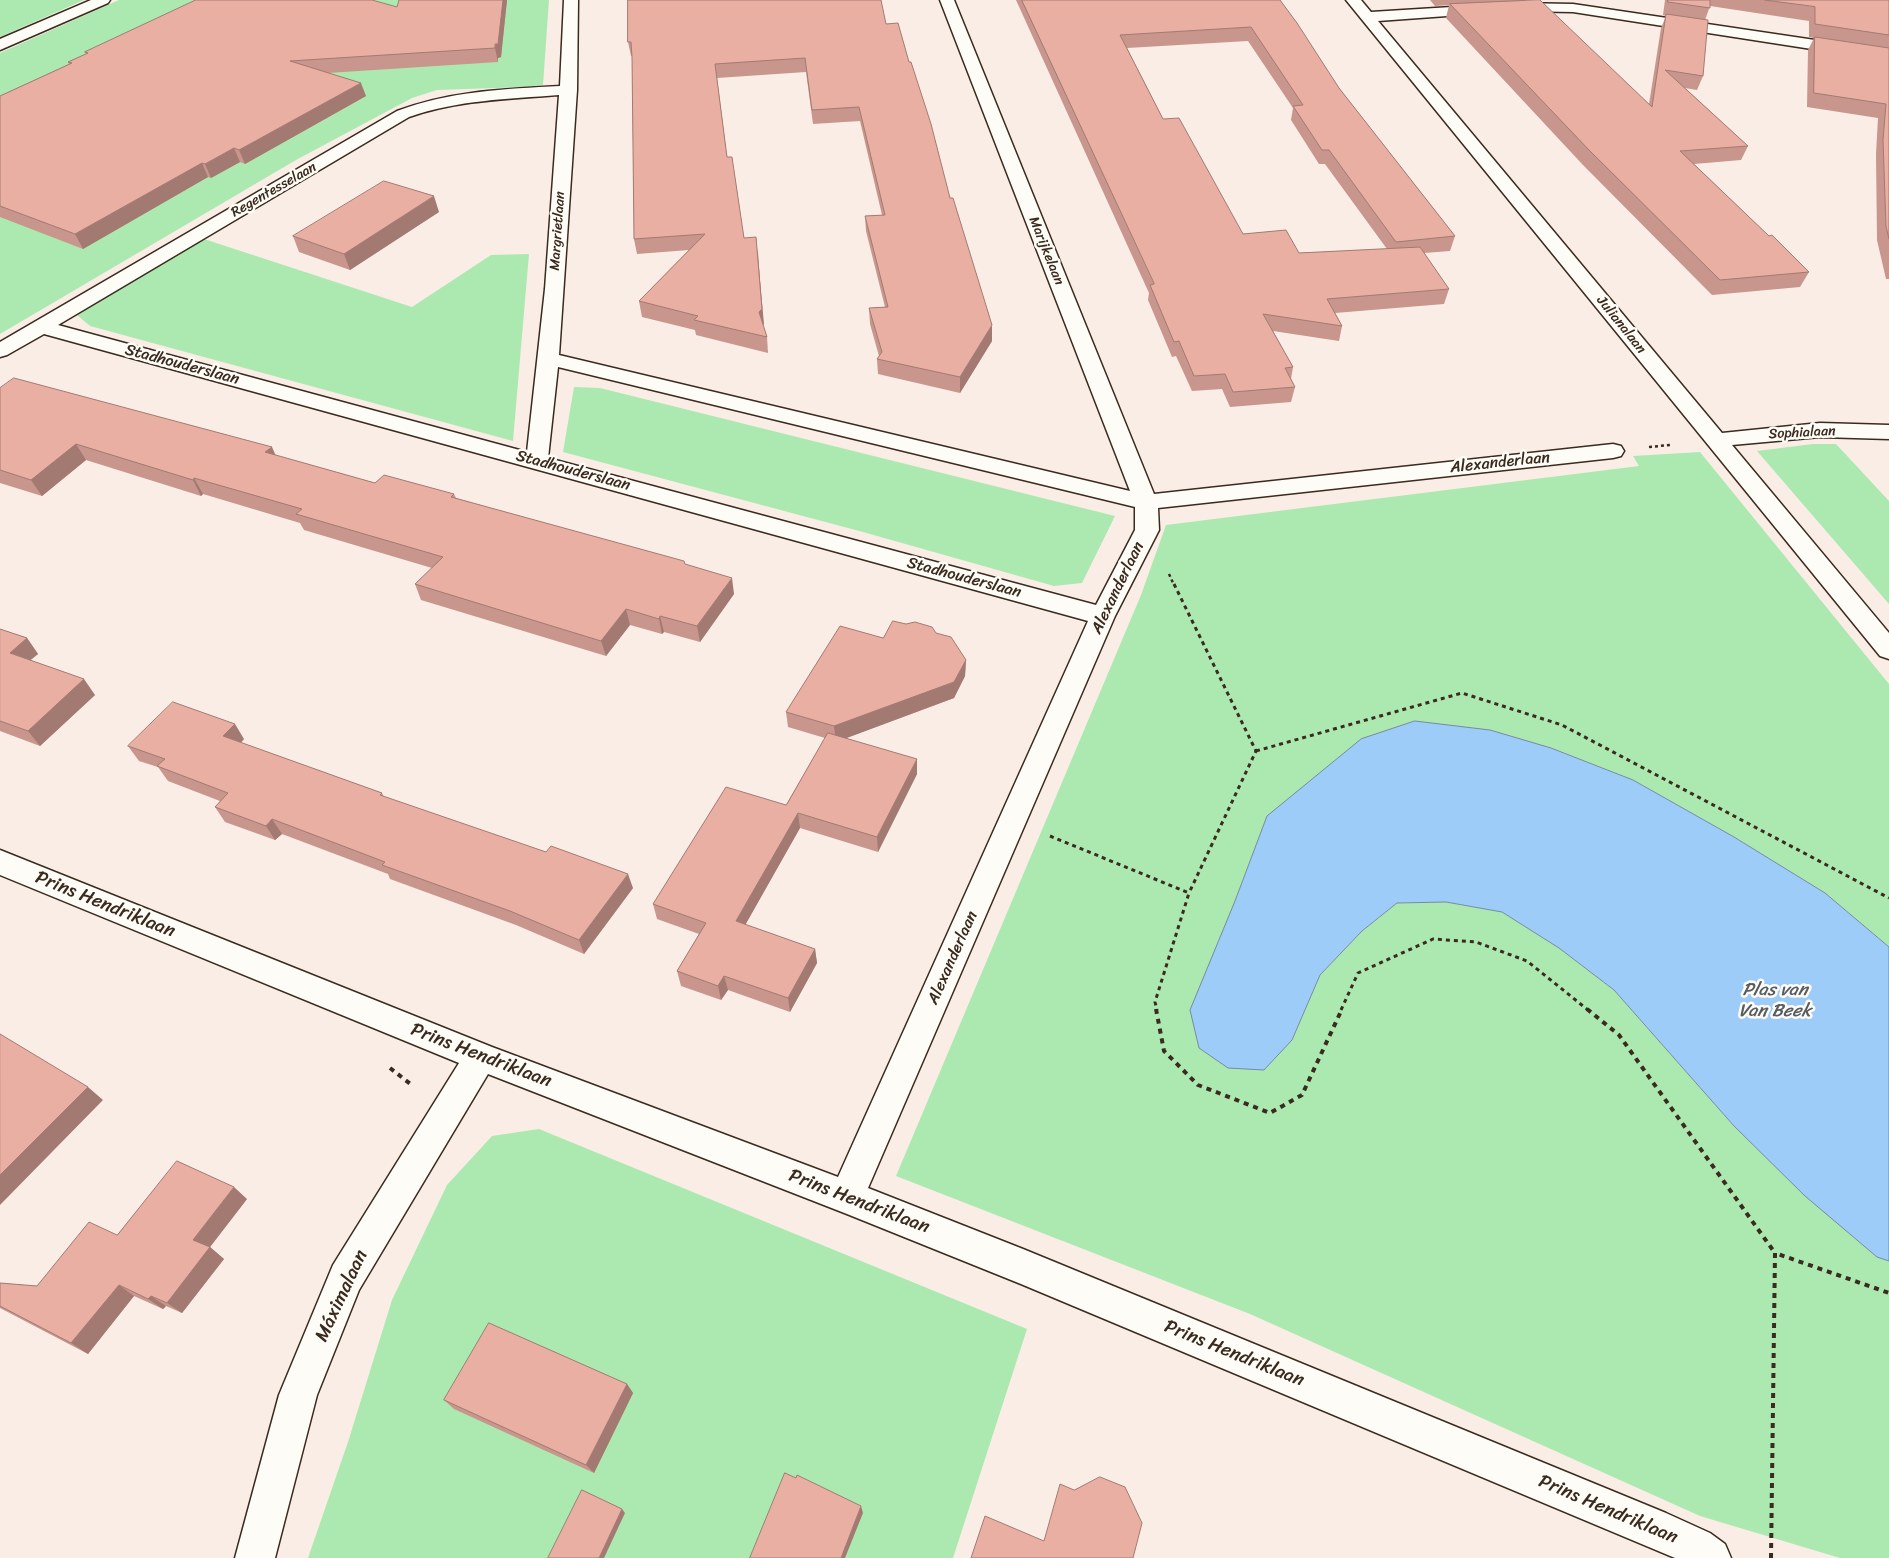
<!DOCTYPE html>
<html>
<head>
<meta charset="utf-8">
<style>
  body { margin:0 }
  canvas { display:block; background:#f9ede6 }
</style>
</head>
<body>
<canvas width="1889" height="1558"></canvas>
<script>
const c = document.querySelector('canvas').getContext('2d');
c.lineJoin = 'round';
function fill(path, color) { c.fillStyle = color; c.fill(path, 'evenodd'); }
function strokePath(path, color, width, dash) { c.strokeStyle = color; c.lineWidth = width; c.lineCap = dash ? 'butt' : 'round'; c.setLineDash(dash || []); c.stroke(path); }
function label(font, color, halo, rows, align = 'center') {
  c.font = font + ' Sriracha,sans-serif'; c.lineWidth = 5; c.setLineDash([]); c.textBaseline = 'middle'; c.strokeStyle = halo; c.fillStyle = color; for (const [text, x, y, turn = 0] of rows) {
    c.save(); c.translate(x, y); c.rotate((+turn || 0) * Math.PI / 180); c.textAlign = isNaN(turn) ? turn : align; if (halo) c.strokeText(text, 0, 0); c.fillText(text, 0, 0); c.restore();
  }
}
fill(new Path2D(`
  M0,0H84L0,37Z
  M119,0H549L543,85L524,87L437,90L412,98L296,160L0,334V53Z
  M204,239L412,307L491,255L529,254L513,441L90,326L77,315Z
  M574,387L600,388L1115,516L1082,583L1054,586L863,532L563,452Z
  M1813,444H1836L1889,501V604L1757,451Z
  M1700,452L1889,684V947L1825,893L1734,837L1633,780L1551,748L1267,816L1235,901L1292,1040L1320,975L1362,931L1397,903L1446,902L1502,912L1559,948L1614,990L1734,1126L1877,1257L1889,1261V1558H1840L1700,1516L1250,1314L896,1176L1141,595L1166,525L1639,466L1633,456Z
  M539,1129L1027,1329L953,1558H308L348,1442L392,1300L447,1185L492,1136Z`), '#ace9b0');
const water = new Path2D(`
  M1415,721L1490,730L1551,748L1633,780L1734,837L1825,893L1889,947V1261L1877,1257L1805,1196L1734,1126L1614,990L1559,948L1502,912L1446,902L1397,903L1362,931L1320,975L1292,1040L1264,1070L1228,1068L1199,1048L1190,1010L1235,901L1267,816L1361,739Z`);
fill(water, '#9dccf9');
strokePath(water, '#768ba1', 1);
const minor = new Path2D(`
  M91,0H110L108,3L0,50V39Z
  M564,0H578L577,90L559,355L1130,491L940,0H954L1154,494L1613,444L1621,446L1624,451L1621,456L1613,458L1158,508L1159,530L1115,616L868,1188L1023,1249L1666,1513L1710,1533L1725,1544L1731,1558H1675L1021,1284L847,1214L488,1074L359,1290L317,1395L275,1558H235L279,1395L333,1265L459,1063L0,875V850L492,1047L838,1177L1088,621L44,334L7,355L0,357V342L397,111C450,91 504,89 560,86ZM559,95L545,289L527,452L58,325L409,117C458,100 508,99 559,95ZM558,367L1135,507V530L1096,605L548,458Z
  M1346,0H1361L1371,12L1516,3L1573,4L1889,51V61L1573,12L1516,11L1378,21L1722,433L1820,423L1889,425V439L1820,437L1732,445L1889,633V659L1880,656Z`);
strokePath(minor, '#3b2a1e', 3);
strokePath(new Path2D(`
  M1649,447L1670,445
  M1169,574L1174,585`), '#3b2a1e', 2.5, [3, 3]);
strokePath(new Path2D(`
  M1174,584L1256,751L1189,893
  M1256,751L1462,693L1562,725L1889,898
  M1050,836L1189,893L1155,1002L1157,1010
  M1341,1010L1358,973L1433,939L1476,942L1527,961L1588,1010`), '#3b2a1e', 3, [4, 4]);
strokePath(new Path2D(`
  M1156,1009L1164,1051L1198,1085L1270,1113L1302,1095L1342,1009
  M1587,1009L1619,1035L1775,1253
  M390,1068L413,1086
  M1771,1558L1775,1253L1889,1293`), '#3b2a1e', 4, [5, 5]);
fill(minor, '#fdfcf7');
fill(new Path2D(`
  M507,0L501,57L498,58V62L328,73L366,96L245,164L240,162L211,178L208,177L83,249L0,217V96L69,64L68,62L86,54L85,52L397,7Z
  M1016,0H1280L1339,88L1455,236L1450,251L1424,253L1449,289L1444,304L1335,313L1342,326L1339,341L1273,331L1293,367L1291,379L1295,387L1291,402L1230,407L1222,389L1192,391L1176,356L1172,357L1148,300L1149,293ZM1248,41L1293,108L1291,120L1319,164H1325L1387,249L1299,253L1243,234L1163,119L1127,48Z
  M1430,0H1523L1649,104L1661,28L1666,16L1663,15L1665,0H1889V279H1886L1877,240L1876,154L1878,118L1807,107L1808,50L1814,38L1809,37V21L1710,6L1705,20L1703,76L1697,90L1685,88L1748,146L1741,160L1694,164L1769,236L1809,272L1800,287L1712,295L1583,165L1446,18L1449,5L1435,6Z
  M886,24L909,62L950,198L992,341L960,393L878,374L877,359L879,356L870,324L869,308L885,307L866,231L865,216L882,215L860,121L813,124L806,72L717,78L727,157L744,238L758,252L763,325L767,337L768,353L696,335L695,330L642,317L639,301L689,250L637,254L634,239L632,56H631L628,42Z
  M439,212L350,270L299,252L293,236Z
  M0,388L275,455L375,483L454,494L456,498L685,564L734,594L700,642L664,632L662,634L630,625L606,656L421,600L415,584L432,568L304,530L300,523L203,494L201,496L86,460L42,496L0,483Z
  M0,629L27,638L38,654L30,660L95,695L40,746L0,731Z
  M936,633L966,660L965,676L954,698L846,738L917,774L878,852L800,828L745,925L815,949L817,963L790,1012L728,990L721,1000L681,986L677,971L699,934L657,919L653,904L786,805L825,738L788,727L786,712L883,638Z
  M244,739L241,743L382,793L384,797L633,888L584,954L516,925L390,879L388,874L282,834L275,840L225,822L215,807L220,801L168,781L158,767L139,761L128,746Z
  M247,1199L210,1247L224,1259L182,1313L166,1306L163,1309L134,1296L88,1354L0,1308V1283L37,1286L117,1235Z
  M627,1384L633,1393L594,1473L454,1409L444,1400Z`), '#c8968c');
fill(new Path2D(`
  M503,0H507L501,57L498,58V62L495,48Z
  M361,83L366,96L245,164L239,150Z
  M234,148L240,162L211,178L205,164Z
  M202,163L208,177L83,249L75,234Z
  M434,196L439,212L350,270L344,254Z
  M756,237L764,324L761,327L759,312Z
  M992,325V341L960,393V377Z
  M76,444L86,460L42,496L31,480Z
  M272,447L279,463L265,452Z
  M194,478L203,494L201,496L193,480Z
  M732,578L734,594L700,642L697,626Z
  M626,609L630,625L606,656L601,641Z
  M660,616L664,632L662,634L659,619Z
  M27,638L38,654L21,668L10,653Z
  M966,660L965,676L954,698L836,742L834,726Z
  M84,679L95,695L40,746L28,731Z
  M235,724L244,739L232,751L223,736Z
  M917,759V774L878,852L877,837Z
  M798,813L800,828L739,936L736,921Z
  M272,819L282,834L275,840L266,826Z
  M628,874L633,888L584,954L579,940Z
  M815,949L817,963L790,1012L788,998Z
  M724,976L728,990L721,1000L718,986Z
  M88,1087L103,1100L0,1205V1175Z
  M234,1187L247,1199L210,1247L224,1259L182,1313L167,1303L193,1240Z
  M119,1285L134,1296L88,1354L71,1343Z
  M151,1296L166,1306L163,1309L148,1299Z
  M627,1384L633,1393L594,1473L586,1465Z
  M861,1506L863,1513L845,1558H841Z
  M622,1509L625,1513L604,1558H599Z`), '#a37a72');
const building = new Path2D(`
  M196,0H372L397,7L399,0H503L498,44H495V48L290,61L361,83L239,150L234,148L205,164L202,163L75,234L0,206V96L72,63L68,62L88,53L85,52Z
  M628,0H881L886,24L898,23L909,62H911L931,124L950,198H953L992,325L960,377L877,359L882,352L869,308L888,307L865,216L885,215L859,107L812,110L805,58L715,64L727,157H732L744,238L756,237L762,309L759,312L767,337L694,320L698,316L639,301L705,234L634,239L632,57L631,42H628Z
  M1022,0H1280L1297,23L1339,88L1455,236L1396,242L1329,150H1322L1293,106L1303,105L1251,27L1120,35L1163,119L1179,118L1243,234L1286,230L1299,253L1420,247L1449,289L1327,299L1342,326L1263,314L1293,367L1285,368L1295,387L1233,392L1225,374L1194,376L1179,341L1174,342L1150,285L1154,284Z
  M1540,0L1652,107L1666,14L1708,20L1703,76L1665,70L1748,146L1680,151L1769,236L1772,235L1809,272L1720,280L1589,150L1450,4Z
  M1668,0H1710V8L1668,2Z
  M1765,0H1889V35L1815,24V7Z
  M1815,37L1889,48V239L1886,226L1883,140L1886,104L1814,93Z
  M384,181L434,196L344,254L293,236Z
  M14,378L272,447L265,452L375,483L384,475L454,494L451,497L684,561L685,564L732,578L697,626L660,616L659,619L626,609L601,641L415,584L443,557L296,514L302,509L194,478L193,480L76,444L31,480L0,470V388Z
  M893,621L906,624L915,622L932,627L936,633L951,637L966,660L954,682L834,726L786,712L840,626L883,638Z
  M0,629L27,638L10,653L84,679L28,731L0,721Z
  M173,702L235,724L223,736L382,793L380,795L546,852L551,846L628,874L579,940L510,911L382,865L385,862L272,819L266,826L215,807L228,793L157,766L165,759L128,746Z
  M828,733L917,759L877,837L798,813L736,921L815,949L788,998L724,976L718,986L677,971L706,923L653,904L726,787L786,805Z
  M0,1034L88,1087L0,1175Z
  M177,1161L234,1187L193,1240L210,1247L167,1303L151,1296L148,1299L119,1285L71,1343L0,1306V1283L37,1286L89,1222L117,1235Z
  M489,1323L627,1384L586,1465L444,1400Z
  M785,1473L796,1478L797,1475L861,1506L841,1558H750Z
  M1100,1477L1125,1487L1142,1523L1133,1558H971L985,1516L1044,1541L1060,1484L1074,1490Z
  M582,1490L622,1509L599,1558H548Z`);
fill(building, '#e9afa3');
strokePath(building, '#a37a72', 1);
label('14px', '#3b2a1e', '#fdfcf7', [
  ["Regentesselaan",274,190,-30],
  ["Margrietlaan",558,231,-86],
  ["Marijkelaan",1046,251,68],
  ["Julianalaan",1621,325,51],
  ["Sophialaan",1802,433,-3]
]);
label('16px', '#3b2a1e', '#fdfcf7', [
  ["Stadhouderslaan",182,365,15],
  ["Alexanderlaan",1500,463,-6],
  ["Stadhouderslaan",573,471,15],
  ["Stadhouderslaan",964,578,15],
  ["Alexanderlaan",1118,588,-64],
  ["Alexanderlaan",953,958,-66]
]);
label('italic 18px', '#585b60', '#fdfcf7', [
  ["Plas van",1775,990],
  ["Van Beek",1775,1011]
]);
label('19px', '#3b2a1e', '#fdfcf7', [
  ["Prins Hendriklaan",105,905,22],
  ["Prins Hendriklaan",481,1056,21],
  ["Prins Hendriklaan",859,1202,21],
  ["Máximalaan",342,1296,-65],
  ["Prins Hendriklaan",1234,1354,22],
  ["Prins Hendriklaan",1608,1510,23]
]);
</script>
</body>
</html>
